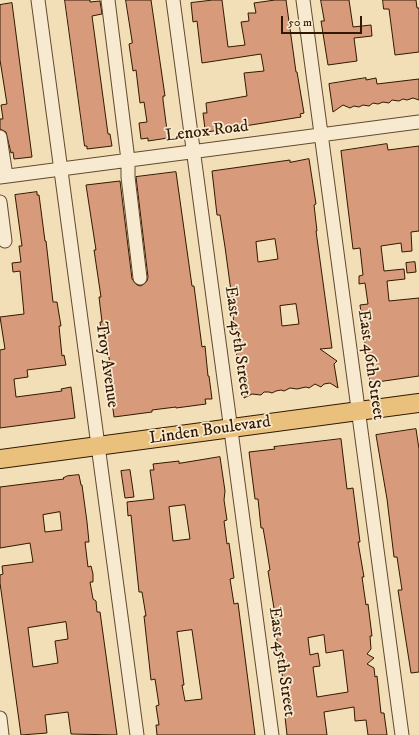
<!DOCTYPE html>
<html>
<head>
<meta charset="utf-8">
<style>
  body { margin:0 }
  #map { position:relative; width:419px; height:735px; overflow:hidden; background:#f2dfb7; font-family:"IM FELL DW Pica",serif }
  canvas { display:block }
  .scale { position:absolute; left:281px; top:16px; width:81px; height:18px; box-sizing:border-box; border:2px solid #321800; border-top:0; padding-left:5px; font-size:12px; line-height:14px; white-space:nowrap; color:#321800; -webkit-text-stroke:3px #f7ead0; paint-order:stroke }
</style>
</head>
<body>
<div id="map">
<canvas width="419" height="735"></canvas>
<div class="scale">50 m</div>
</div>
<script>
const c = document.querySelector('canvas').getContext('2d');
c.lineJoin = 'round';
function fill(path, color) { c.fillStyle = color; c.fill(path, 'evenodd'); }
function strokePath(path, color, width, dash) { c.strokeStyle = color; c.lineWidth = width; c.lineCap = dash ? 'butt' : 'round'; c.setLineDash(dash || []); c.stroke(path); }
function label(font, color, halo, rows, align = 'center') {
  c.font = font + ' "IM FELL DW Pica",serif'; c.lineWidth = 3.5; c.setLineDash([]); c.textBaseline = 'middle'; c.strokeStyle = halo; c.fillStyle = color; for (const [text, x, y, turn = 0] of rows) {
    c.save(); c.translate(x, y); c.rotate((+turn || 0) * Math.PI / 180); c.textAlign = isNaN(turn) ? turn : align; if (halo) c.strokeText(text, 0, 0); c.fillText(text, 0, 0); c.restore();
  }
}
const building = new Path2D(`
  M65,0H90V2L100,1L102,14L92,16L108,134H110L112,146L87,149V146H85Z
  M126,0H151L165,96H163V100L168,138L148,141V138L141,139L139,123L147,122L144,102L140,103L136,70L133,71L129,44L132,43Z
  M213,0H222L228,47L245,45L241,22L249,21L248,13H256L254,3L275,0H286L296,72H297L304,113L300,114L301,117L207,132L206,128L205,129L203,113H207L206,103L247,96L244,73L264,71L261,54L202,63L197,21L193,22L191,3Z
  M321,0H349L353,27L371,25L372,36L354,38L357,61L328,65L321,21H324Z
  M383,0H416L417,8H419V52L395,55L389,9H384Z
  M12,3L32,157L14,159L13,152L11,153L6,132L0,129V119H3L1,105L7,104L0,60V5Z
  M366,78V80L376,78L377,84L419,79V100L413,98L407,100L403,99L399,101L392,100L389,103L383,102L378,104L373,103L369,106L363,105L359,107L354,106L350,108L343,105L333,112L329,84Z
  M387,144L388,150L419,146V231L411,232L412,251L402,252L401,243L381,246L384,271L404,269L405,279L387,281L389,301L419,298V376L370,383L360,305L368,304L365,283L359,284V276L363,275L360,248L353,249L341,151Z
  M309,159L316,204L314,205L317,231H316L332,348L320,349L337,361L334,364L338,388L330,383L324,384L321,387L315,384L309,388L306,387L297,389L290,388L284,391L281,390L276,391L272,393L269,392H264L261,395L252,394L244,398L235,345L238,344L231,306H233L225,247L220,215H217L212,171L290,160V162ZM275,239L278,259L258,262L256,242ZM296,304L299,324L282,326L280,306Z
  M176,172L192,286H194L202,347L205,346L208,376H209L212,399H205L206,404L176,408V407L152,410V412L114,417L109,378H107L105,370L111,369L104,330H101L100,322H102L99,297H101L94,250H96L86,185L120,181L132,279L137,285L141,286L147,281L148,277L136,177Z
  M37,192V195H39L45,241H46L53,302H57L61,326H59L62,356L64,355L66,365L27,370L28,377L14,379L16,397L62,391L61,389L71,387L75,418L0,428V350L5,349L0,317L24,314L20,271L13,272L12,263L21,262L19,246H22L15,195Z
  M415,262L416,272L407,273L406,263Z
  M416,429L419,449V672L411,673L398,590H402L397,557H394L387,499L376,435Z
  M341,439L347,489L353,488L360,542H358L364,577H362L366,605L368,604L372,636H370L371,649L367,654L374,658L367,664L374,668L375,677L377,676L381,713H384L387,735H368L366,720L355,721L354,707L324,712L327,735H287L281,680H283L275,627H277L268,571L270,570L266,545L263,528H261L258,499H255L249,452L275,449L274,447ZM324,635L326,653L343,650L348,692L317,697L313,667L320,666L318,653L310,655L308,638Z
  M220,457L225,491L224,500L227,520L224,521L227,544L229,543L234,578L230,579L234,604L238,603L255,735H157L156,725H159L156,706L159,705L155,679L151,680L144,616H146L142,592H139L131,515L128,516L127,502L154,499L150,470H154L153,464L179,461V463ZM185,505L190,539L173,541L169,507ZM192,630L202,699L185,701L182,685H184L177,632Z
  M130,470L134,497L125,498L121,471Z
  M79,475L81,485H82L87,522L89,542H85L88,567L91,566L93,574V582H90L93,599L96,601L97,612H100L117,735L71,734L68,712L45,715L47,733L21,735L0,583V575L3,574L2,566L33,562L30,543L0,548V487L64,479L63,478L67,476ZM60,512L62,530L45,532L43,515ZM66,622L68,639L55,641L58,663L33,667L28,628Z`);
fill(building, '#d79b7c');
strokePath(building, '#321800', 1);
const minor = new Path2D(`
  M38,0L137,735
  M108,0L128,160V177L140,278
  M173,0L272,735
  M303,0L402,735
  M0,137L6,176
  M0,177L419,122
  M0,202L5,241
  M0,718L2,735`);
const highway = new Path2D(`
  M0,459L419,403`);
strokePath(minor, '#624a2e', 15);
strokePath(highway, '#321800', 20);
strokePath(minor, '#f7ead0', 13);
strokePath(highway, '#e9c07c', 18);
label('17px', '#321800', '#f7ead0', [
  ["Lenox Road",207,132,-7],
  ["East 45th Street",237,341,82],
  ["Troy Avenue",106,365,82],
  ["East 46th Street",370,365,82],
  ["Linden Boulevard",210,431,-8],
  ["East 45th Street",281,662,82]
]);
</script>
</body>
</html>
